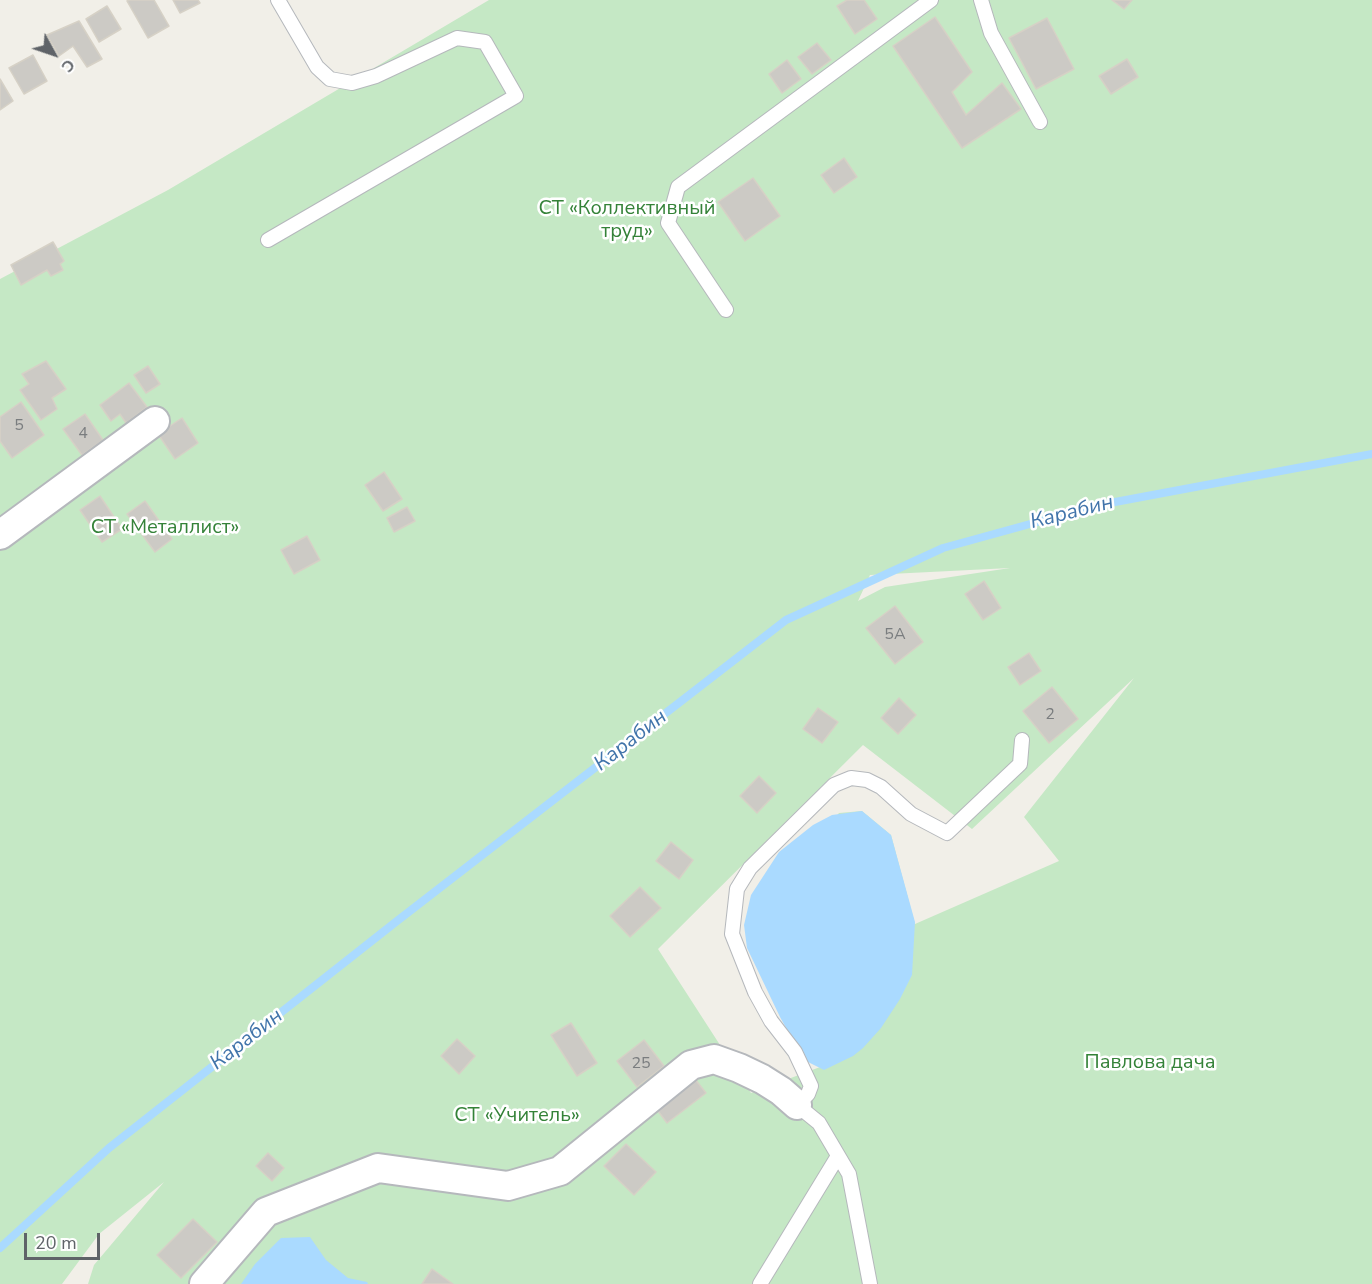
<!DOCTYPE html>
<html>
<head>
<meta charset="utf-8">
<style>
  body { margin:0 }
  #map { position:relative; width:1372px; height:1284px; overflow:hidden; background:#f1efe8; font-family:"Nunito Sans",sans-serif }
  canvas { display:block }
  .north { position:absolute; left:24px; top:24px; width:60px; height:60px; -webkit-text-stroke:4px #fff; paint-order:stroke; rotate:130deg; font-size:16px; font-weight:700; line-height:24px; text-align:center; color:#5f6368 }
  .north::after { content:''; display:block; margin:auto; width:21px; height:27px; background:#5f6368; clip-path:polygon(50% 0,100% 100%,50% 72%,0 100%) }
  .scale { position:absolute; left:24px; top:1233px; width:76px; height:27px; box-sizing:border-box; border:3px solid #5f6368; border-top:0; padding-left:8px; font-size:18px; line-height:21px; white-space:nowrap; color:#5f6368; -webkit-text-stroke:4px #fff; paint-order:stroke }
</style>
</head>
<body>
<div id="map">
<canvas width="1372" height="1284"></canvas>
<div class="north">С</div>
<div class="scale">20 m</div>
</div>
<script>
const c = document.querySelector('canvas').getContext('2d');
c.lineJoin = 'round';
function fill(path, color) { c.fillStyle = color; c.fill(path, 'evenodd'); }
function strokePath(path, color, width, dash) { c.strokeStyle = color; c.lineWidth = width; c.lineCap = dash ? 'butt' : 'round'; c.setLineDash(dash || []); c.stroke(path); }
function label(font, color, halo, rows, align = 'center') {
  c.font = font + ' "Nunito Sans",sans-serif'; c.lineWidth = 5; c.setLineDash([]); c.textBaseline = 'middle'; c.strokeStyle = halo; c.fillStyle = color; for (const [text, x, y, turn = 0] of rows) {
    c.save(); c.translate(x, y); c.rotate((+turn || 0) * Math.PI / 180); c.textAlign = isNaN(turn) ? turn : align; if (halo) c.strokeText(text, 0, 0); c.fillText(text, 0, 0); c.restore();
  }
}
fill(new Path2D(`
  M489,0H1372V1284H88L94,1265L164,1182L99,1234L62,1284H0V279L168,190ZM1010,568L885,587L858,601L870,575ZM1134,678L1024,817L1059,861L915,924L891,835L862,811L839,813L812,845L836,1061L751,1093L658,949L863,745L972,829Z`), '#c5e8c5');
fill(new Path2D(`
  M862,811L891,835L915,922L912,975L900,999L881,1028L863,1048L853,1056L824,1070L804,1060L780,1017L747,948L744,925L751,895L779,852L813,825L832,815Z
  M310,1237L326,1260L348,1278L367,1282L368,1284H241L255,1264L281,1238Z`), '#aadaff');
strokePath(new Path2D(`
  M0,1248L109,1148L397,921L786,620L943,548L1099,505L1372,454`), '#aadaff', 8);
const building = new Path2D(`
  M130,0H154L169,26L148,38L127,1Z
  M173,0H198L200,3L180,13Z
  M847,0H864L877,19L855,34L837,6Z
  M1112,0H1132L1124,9Z
  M107,6L121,29L99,42L86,19Z
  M935,17L972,72L952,92L966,115L1002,83L1021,109L962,148L893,46Z
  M1047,18L1074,69L1036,89L1009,38Z
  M79,21L102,59L87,67L73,46L59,56L47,35Z
  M817,43L831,60L812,74L798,57Z
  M33,55L47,81L24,94L9,68Z
  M1127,59L1138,77L1111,94L1099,76Z
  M787,60L801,79L782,93L769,74Z
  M0,79L13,101L0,110Z
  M844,158L857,177L834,193L821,175Z
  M753,178L780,216L745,241L718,202Z
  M53,242L64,261L60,264L63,270L51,276L47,270L21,285L11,265Z
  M46,361L66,389L52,398L57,409L41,420L20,390L29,384L22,374Z
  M148,366L160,384L146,393L134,375Z
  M129,383L147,407L126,423L120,414L111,421L100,405Z
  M21,402L44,435L12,458L0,441V417Z
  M85,414L103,440L82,455L63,429Z
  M182,418L198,443L175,459L158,434Z
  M384,472L402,499L383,511L365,485Z
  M100,496L122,529L102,542L80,510Z
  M145,501L172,539L155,552L127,514Z
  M407,507L415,521L394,532L387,518Z
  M307,536L320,560L294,574L281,550Z
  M984,581L1001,608L983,620L965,594Z
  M895,606L923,642L895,664L866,628Z
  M1029,653L1041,671L1020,685L1008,667Z
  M1052,687L1078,719L1049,743L1023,711Z
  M899,698L916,715L898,734L881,718Z
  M818,708L838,722L822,743L803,729Z
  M759,776L776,793L757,813L740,796Z
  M671,842L693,860L679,879L656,861Z
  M640,887L661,908L630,937L610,916Z
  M571,1023L597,1063L577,1076L551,1035Z
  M457,1039L475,1056L459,1074L441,1056Z
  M644,1040L664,1066L637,1087L617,1061Z
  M691,1074L706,1093L667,1123L652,1103Z
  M626,1144L656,1172L634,1195L604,1166Z
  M268,1153L284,1168L272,1181L256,1166Z
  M193,1219L217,1242L181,1278L157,1255Z
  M432,1269L453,1284H422Z`);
fill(building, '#cccac5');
strokePath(building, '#d6d1c6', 1.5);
const lane = new Path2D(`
  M981,0L991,33L1040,122
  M268,240L516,96L485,42L457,38L376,76L352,83L330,79L317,67L278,0
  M726,310L668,223L678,187L931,0
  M760,1284L838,1156
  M870,1284L849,1174L819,1123L797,1105L808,1094L811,1086L795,1052L771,1021L755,992L732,934L737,889L750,868L834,785L851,778L867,780L881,787L911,814L947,833L1020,764L1022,740`);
const street = new Path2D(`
  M0,535L155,421
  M204,1284L266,1212L378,1168L508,1186L560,1171L691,1065L714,1059L739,1068L762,1079L781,1091L797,1105`);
strokePath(lane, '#b5b8bc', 16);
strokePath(street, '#b5b8bc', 32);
strokePath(lane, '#fff', 14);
strokePath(street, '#fff', 28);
label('16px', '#7a7d7f', null, [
  ["5",19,426],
  ["4",83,434],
  ["5А",895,635],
  ["2",1050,715],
  ["25",641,1064]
]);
label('20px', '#348238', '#fff', [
  ["СТ «Коллективный",627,209],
  ["труд»",627,232],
  ["СТ «Металлист»",165,528],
  ["Павлова дача",1150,1063],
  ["СТ «Учитель»",517,1116]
]);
label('italic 21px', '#4174aa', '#fff', [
  ["Карабин",1072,513,-14],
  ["Карабин",631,741,-38],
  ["Карабин",247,1040,-38]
]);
</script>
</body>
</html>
